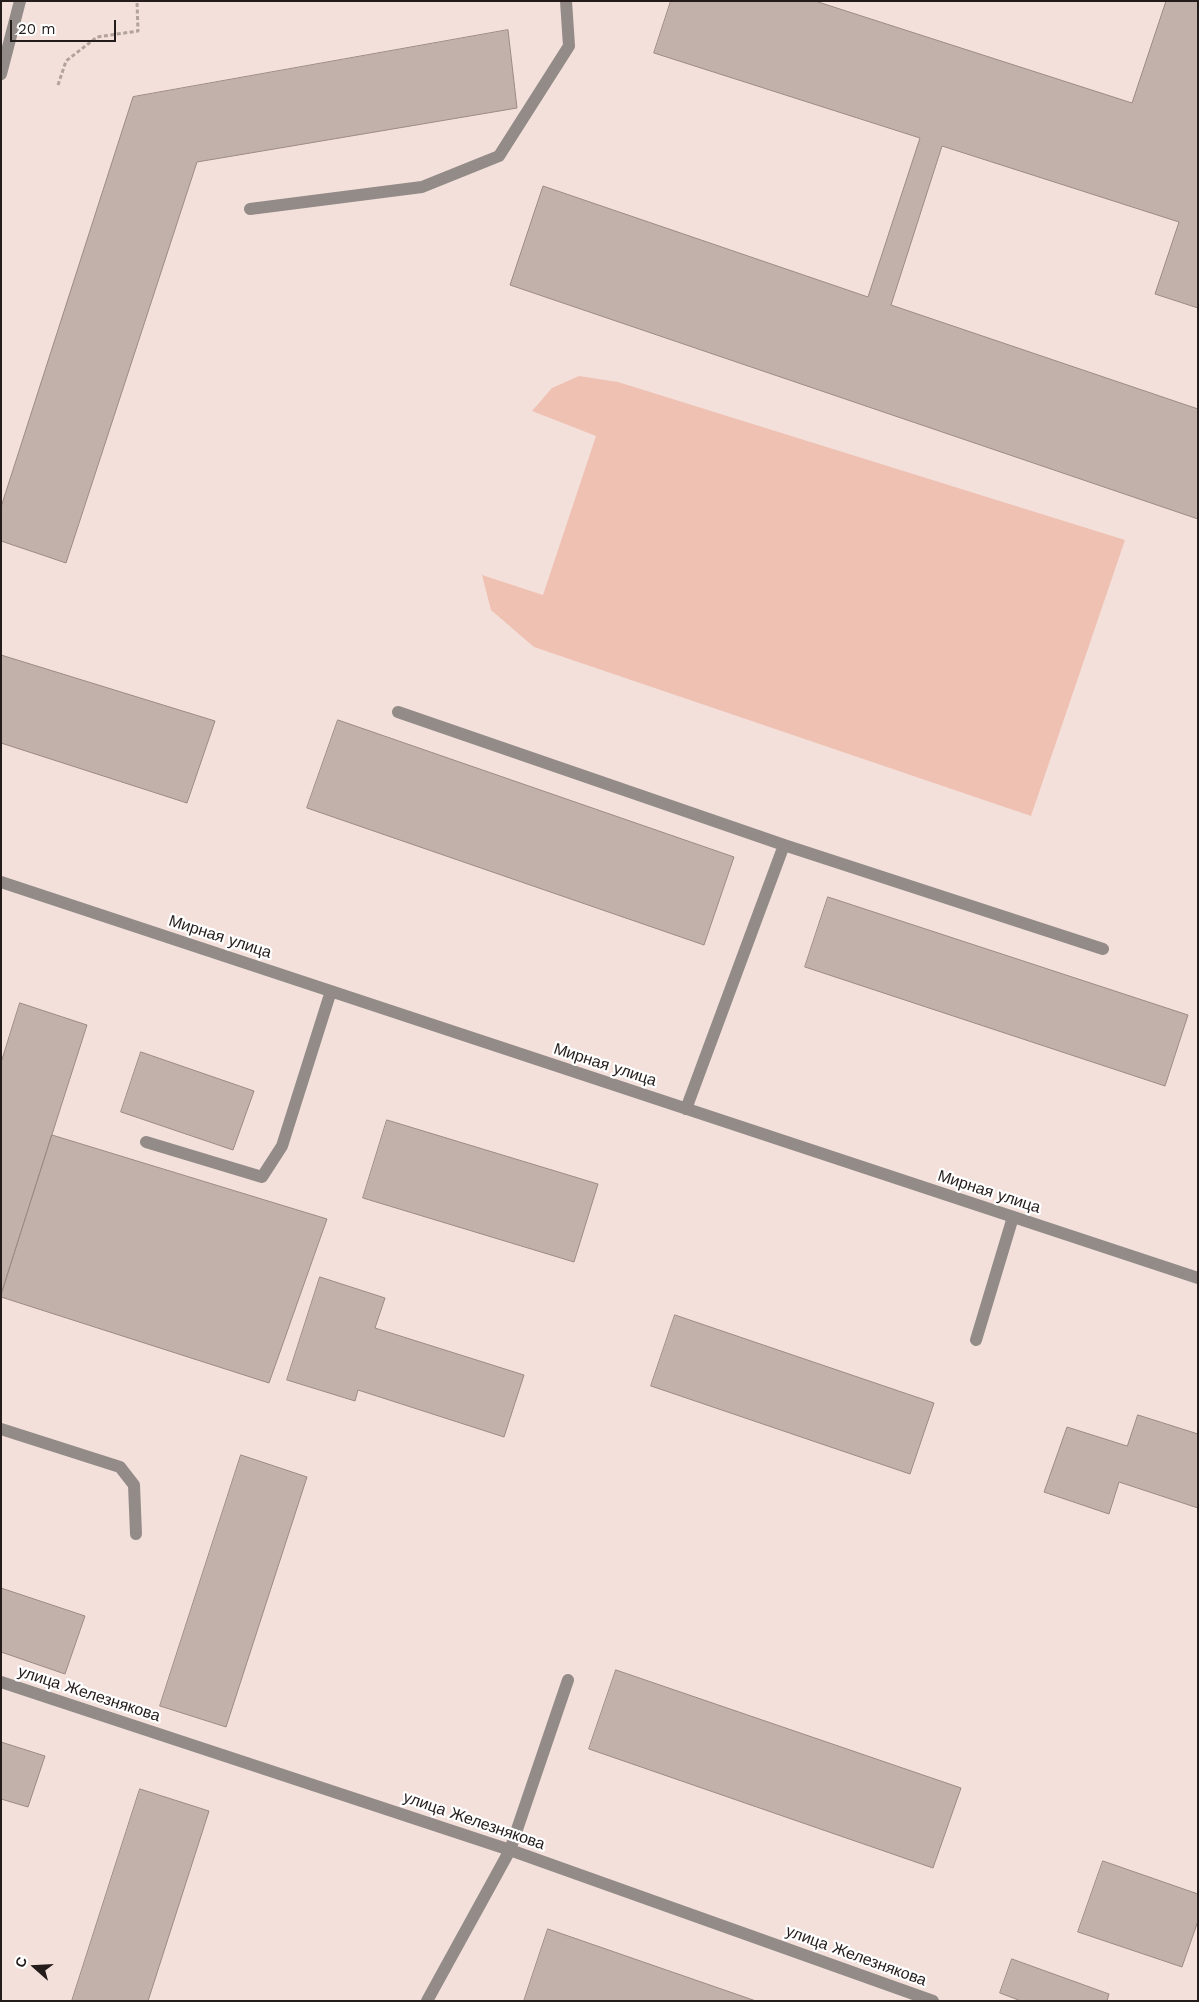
<!DOCTYPE html>
<html>
<head>
<meta charset="utf-8">
<style>
  body { margin:0 }
  #map { position:relative; width:1199px; height:2002px; overflow:hidden; background:#f3e0da; font-family:"Work Sans",sans-serif }
  canvas { display:block }
  .frame { position:absolute; inset:0; border:2px solid #231c1a; pointer-events:none }
  .north { position:absolute; left:10px; top:1942px; width:50px; height:50px; -webkit-text-stroke:4px #fff; paint-order:stroke; rotate:289deg; font-size:14px; font-weight:700; line-height:20px; text-align:center; color:#231c1a }
  .north::after { content:''; display:block; margin:auto; width:18px; height:22px; background:#231c1a; clip-path:polygon(50% 0,100% 100%,50% 72%,0 100%) }
  .scale { position:absolute; left:10px; top:20px; width:106px; height:22px; box-sizing:border-box; border:2px solid #231c1a; border-top:0; padding-left:6px; font-size:15px; line-height:18px; white-space:nowrap; color:#231c1a; -webkit-text-stroke:4px #fff; paint-order:stroke }
</style>
</head>
<body>
<div id="map">
<canvas width="1199" height="2002"></canvas>
<div class="frame"></div>
<div class="north">С</div>
<div class="scale">20 m</div>
</div>
<script>
const c = document.querySelector('canvas').getContext('2d');
c.lineJoin = 'round';
function fill(path, color) { c.fillStyle = color; c.fill(path, 'evenodd'); }
function strokePath(path, color, width, dash) { c.strokeStyle = color; c.lineWidth = width; c.lineCap = dash ? 'butt' : 'round'; c.setLineDash(dash || []); c.stroke(path); }
function label(font, color, halo, rows, align = 'center') {
  c.font = font + ' "Work Sans",sans-serif'; c.lineWidth = 4.5; c.setLineDash([]); c.textBaseline = 'middle'; c.strokeStyle = halo; c.fillStyle = color; for (const [text, x, y, turn = 0] of rows) {
    c.save(); c.translate(x, y); c.rotate((+turn || 0) * Math.PI / 180); c.textAlign = isNaN(turn) ? turn : align; if (halo) c.strokeText(text, 0, 0); c.fillText(text, 0, 0); c.restore();
  }
}
fill(new Path2D(`
  M579,376L618,382L1125,540L1031,816L534,647L491,610L482,575L543,595L596,436L532,411L552,388Z`), '#efc1b3');
const building = new Path2D(`
  M671,1H815L1132,103L1166,1H1198V308L1155,294L1179,222L942,146L891,305L1198,409V519L510,285L543,186L868,297L920,138L654,53Z
  M508,30L517,108L197,162L66,563L1,541V507L133,97Z
  M1,655L215,721L187,803L1,743Z
  M338,720L734,857L704,945L307,808Z
  M828,897L1188,1015L1165,1086L805,967Z
  M20,1003L87,1025L1,1294V1063Z
  M141,1052L254,1091L233,1150L121,1112Z
  M387,1120L598,1184L574,1262L363,1198Z
  M52,1135L327,1219L269,1383L1,1297Z
  M320,1277L385,1298L375,1328L524,1375L504,1437L358,1390L355,1401L287,1380Z
  M675,1315L934,1403L910,1474L651,1386Z
  M1138,1415L1198,1434V1508L1119,1482L1109,1514L1044,1492L1067,1427L1127,1446Z
  M241,1455L307,1477L226,1727L160,1706Z
  M1,1588L85,1616L65,1674L1,1652Z
  M616,1670L961,1788L933,1868L589,1749Z
  M1,1742L45,1756L28,1807L1,1799Z
  M140,1789L209,1811L148,2001H72Z
  M1103,1861L1198,1894V1921L1182,1967L1078,1932Z
  M548,1929L756,2001H524Z
  M1012,1959L1109,1994L1107,2001H1021L1000,1993Z`);
fill(building, '#c2b0aa');
strokePath(building, '#9c8a85', 1);
strokePath(new Path2D(`
  M58,85L66,61L97,37L138,31L137,1`), '#b2a29e', 3, [4, 2.5]);
strokePath(new Path2D(`
  M1,74L20,1
  M250,209L422,187L499,156L569,46L566,1
  M398,712L784,845
  M1,882L1198,1278
  M686,1109L784,845L1103,949
  M146,1142L262,1177L282,1146L331,991
  M976,1340L1013,1217
  M1,1429L120,1467L134,1485L136,1534
  M1,1682L510,1850L933,2001
  M427,2001L510,1850L568,1680`), '#938b88', 12);
label('16px', '#231c1a', '#fff', [
  ["Мирная улица",220,937,18],
  ["Мирная улица",605,1065,18],
  ["Мирная улица",989,1192,18],
  ["улица Железнякова",89,1694,18],
  ["улица Железнякова",474,1821,19],
  ["улица Железнякова",856,1956,20]
]);
</script>
</body>
</html>
